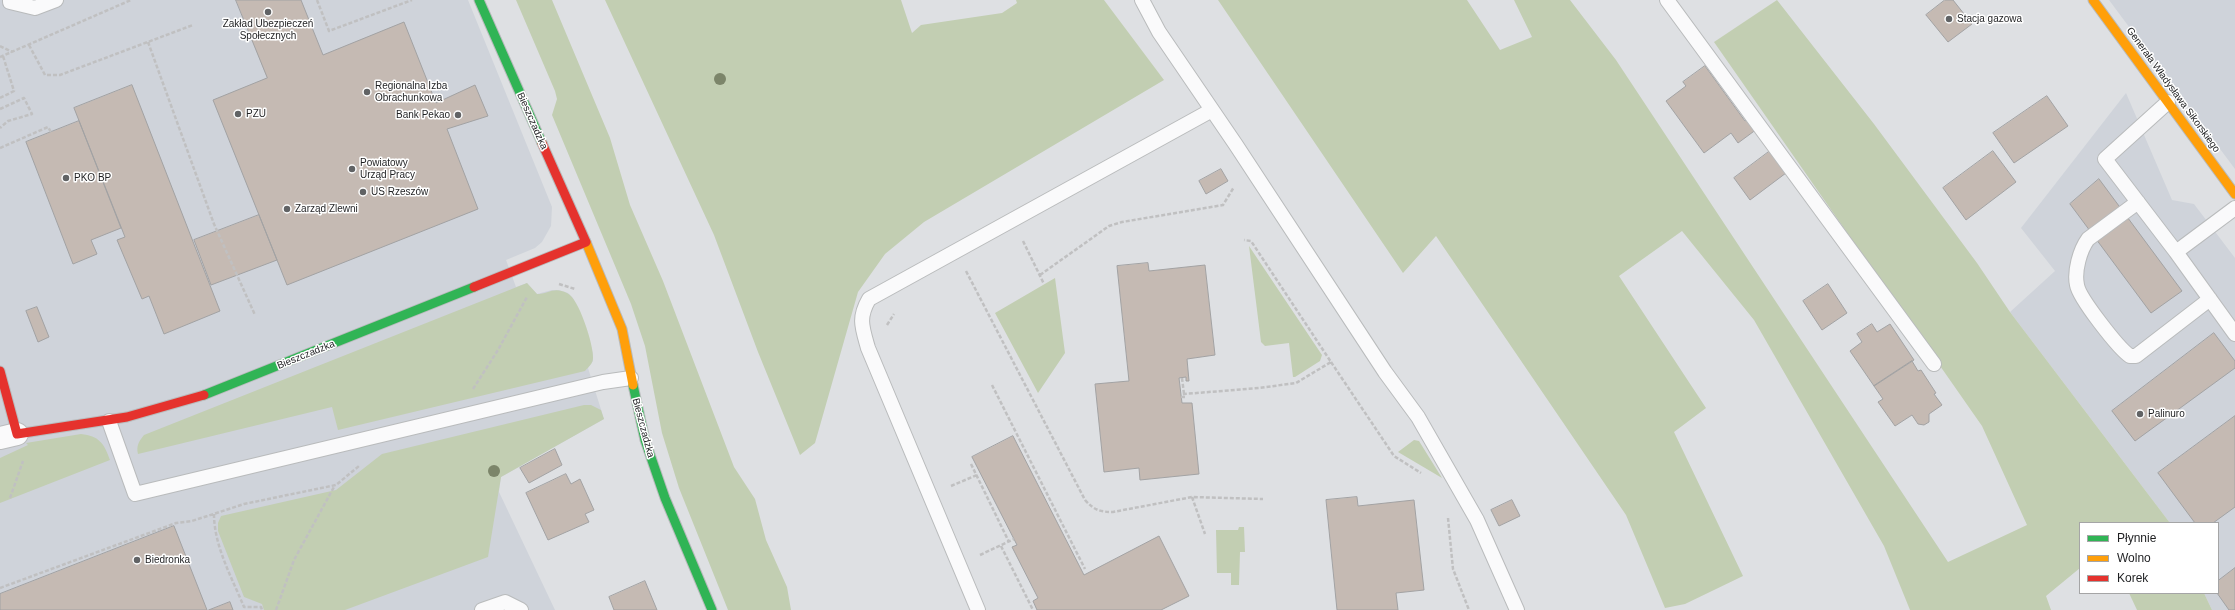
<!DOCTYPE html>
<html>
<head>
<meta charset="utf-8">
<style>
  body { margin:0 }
  #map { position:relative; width:2235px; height:610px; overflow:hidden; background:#dee0e3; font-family:Arial,sans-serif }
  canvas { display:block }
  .legend { position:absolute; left:2079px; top:522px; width:140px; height:72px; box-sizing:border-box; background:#fff; border:1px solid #a5a5a6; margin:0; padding:5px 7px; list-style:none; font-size:12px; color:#1e1f21 }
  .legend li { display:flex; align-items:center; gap:8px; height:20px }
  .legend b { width:20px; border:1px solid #a5a5a6 }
</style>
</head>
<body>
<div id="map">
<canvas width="2235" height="610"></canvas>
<ul class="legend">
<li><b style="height:5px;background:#30b455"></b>Płynnie</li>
<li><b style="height:5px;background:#ff9f0a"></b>Wolno</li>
<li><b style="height:5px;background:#e5322d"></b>Korek</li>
</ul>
</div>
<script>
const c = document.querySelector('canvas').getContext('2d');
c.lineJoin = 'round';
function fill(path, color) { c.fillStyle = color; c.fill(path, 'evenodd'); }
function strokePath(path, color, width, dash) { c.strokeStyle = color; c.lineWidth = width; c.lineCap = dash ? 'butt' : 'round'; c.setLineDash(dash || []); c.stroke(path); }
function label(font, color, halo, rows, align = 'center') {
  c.font = font + ' Arial,sans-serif'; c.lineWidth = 3; c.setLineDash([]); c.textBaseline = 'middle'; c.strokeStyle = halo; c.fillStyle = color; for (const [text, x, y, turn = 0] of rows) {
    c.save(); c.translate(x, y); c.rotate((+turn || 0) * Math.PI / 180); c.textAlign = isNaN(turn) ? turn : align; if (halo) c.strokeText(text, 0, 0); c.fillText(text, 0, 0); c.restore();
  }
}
fill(new Path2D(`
  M0,0H468L552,207L551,226L542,242L535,248L506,260L516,287L527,283L537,294L552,290H559L568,293L573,298L585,325L593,354V361L588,368L604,419L501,477L499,492L555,610H0Z
  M2109,0H2235V169Z
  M2126,93L2172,200L2194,204L2235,258V610H2212L2204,593H2218V523H2170L2010,312L2055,271L2021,228Z`), '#cfd3da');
fill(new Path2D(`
  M516,0H552L610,138L630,205L663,281L734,467L755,499L766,540L787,587L791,610H728L679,488L662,433L645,346L631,304L552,115L557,99L555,91Z
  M605,0H901L912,33L921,25L1002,13L1017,3L1016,0H1104L1164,80L924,222L885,254L858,292L815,443L800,455L758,352L714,235Z
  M1218,0H1467L1500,50L1532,37L1514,0H1570L1616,60L1948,562L2027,525L1982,426L1714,42L1777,0L1874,124L1977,263L2010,312L2170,523H2080V568L2046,596L2051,610H1910L1884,546L1754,320L1682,231L1619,276L1706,408L1674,432L1743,576L1685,604L1665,608L1626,515L1436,236L1403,273Z
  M1249,246L1322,355L1320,361L1295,377H1293L1289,343L1265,346L1261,342Z
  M1055,278L1065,353L1038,393L995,313Z
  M527,283L537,294C548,294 554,286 567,293C579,298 594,346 593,358C593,364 588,367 585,371L338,430L332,407L138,454C136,446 139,441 144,435Z
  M584,405H591L601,410L604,419L501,477L488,557L345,610H264L262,604L244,597L218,531V523L221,516L336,490L382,454Z
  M81,434C99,436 104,443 110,460L0,503V458L28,445L26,443Z
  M1414,440L1419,441L1442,478L1398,452Z
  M1239,527H1244L1245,552H1240L1239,585H1231V573H1217L1216,530H1238Z
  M2129,593H2204L2212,610H2137Z`), '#c2ceb2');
const building = new Path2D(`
  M236,0H301L323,55L404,22L436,103L475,85L488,116L447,129L478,209L287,285L213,100L267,78Z
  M1945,0H1953L1972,24L1948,42L1926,15Z
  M1705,66L1745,121L1749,118L1757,129L1738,143L1731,133L1704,153L1666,101L1686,86L1683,82Z
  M132,85L220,311L164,334L149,296L142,299L117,240L125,237L74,108Z
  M2047,96L2068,126L2014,163L1993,133Z
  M79,121L121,228L91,240L97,254L73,264L26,142Z
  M1770,151L1786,173L1750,200L1734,178Z
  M1993,151L2016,182L1966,220L1943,188Z
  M1221,169L1228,181L1206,194L1199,181Z
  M2099,179L2182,291L2151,313L2070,204Z
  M259,215L277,260L211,285L194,240Z
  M1148,263L1149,271L1205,265L1215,355L1187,359L1189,381H1186V377L1179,378L1182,403H1192L1199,474L1140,480L1139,468L1104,472L1095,384L1129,381L1117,266Z
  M1828,284L1847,313L1822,330L1803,301Z
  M37,307L49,337L38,342L26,311Z
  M1872,324L1877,332L1890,324L1914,360L1874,386L1850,351L1862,342L1857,334Z
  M2214,333L2235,361V368L2135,441L2112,411Z
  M1912,361L1918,371L1921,370L1936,393L1934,394L1942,405L1929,414V422L1924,425L1918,424L1912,415L1895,426L1878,402L1883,399L1874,386Z
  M2235,416V507L2213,523H2195L2158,473Z
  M1013,436L1084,575L1159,536L1189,596L1161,610H1037L1033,601L1038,598L1012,547L1017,545L972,457Z
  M555,449L562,465L529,483L520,468Z
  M566,474L571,484L580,479L594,510L585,514L589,522L548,540L526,493Z
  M1357,497L1358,506L1414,500L1424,590L1396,593L1398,610H1337L1326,500Z
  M1512,500L1520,516L1499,526L1491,510Z
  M174,526L207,610H0V594Z
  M2235,568V610H2229L2217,593L2218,581Z
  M645,581L657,610H614L609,597Z
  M230,602L233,610H209Z`);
fill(building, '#c5bab3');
strokePath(building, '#a2a2a3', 1);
const lane = new Path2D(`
  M10,0V2L35,8L56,0
  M1142,0L1159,32L1236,145L1385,372L1418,417L1477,520L1517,610
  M1667,0L1934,364
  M2168,102L2105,159L2176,252L2235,334
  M2138,202L2088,239C2080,250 2074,271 2077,285C2079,298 2119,349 2130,356H2136L2210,299
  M2176,252L2235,208
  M109,421L135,494L603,382L631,378
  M482,610L505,602L521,610
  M978,610L868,348C862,327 858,318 869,299L1212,110`);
const street = new Path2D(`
  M0,438L17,434`);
const fast = new Path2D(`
  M479,0L542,143
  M633,385L645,440L665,498L712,610
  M204,395L474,287`);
const slow = new Path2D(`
  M2093,0L2235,194
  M586,242L622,329L633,385`);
const jam = new Path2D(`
  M474,287L586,242L542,143
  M0,371L17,434L127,417L204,395`);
strokePath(lane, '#b9bbbc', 16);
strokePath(street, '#b9bbbc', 24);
strokePath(fast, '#b9bbbc', 11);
strokePath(slow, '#b9bbbc', 11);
strokePath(jam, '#b9bbbc', 11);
strokePath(new Path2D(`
  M317,0L329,31L412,0
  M148,42L214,224L255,315
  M29,45L45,75H60L193,25
  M0,46L12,52
  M0,57L131,0
  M0,98L14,91L3,56
  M0,109L24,98L32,114L8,121L0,128
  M0,148L48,127L51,132
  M1023,241L1044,284
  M966,271L1085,500C1094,510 1100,512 1113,512L1192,497L1263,499
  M1040,275L1109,226L1122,222L1223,205L1234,187
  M559,284L575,289
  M887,325L894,314
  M1331,362L1394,456L1421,473
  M1182,378L1184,394
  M992,385L1085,569
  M473,389L498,350L527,297
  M1181,397H1185L1184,394L1259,388L1296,383L1331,362L1251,241L1244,240
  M971,464L1009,542
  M951,486L977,475
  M1192,497L1205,534
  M10,498L23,461
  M214,514C214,546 232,578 244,607H261L262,610
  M1448,518L1453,569L1469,610
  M1001,546L1033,610
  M980,555L1014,539
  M0,588L176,523L192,521L244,504L336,485L359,466
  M276,610L294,560L335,485`), '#c0c0c1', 2.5, [4, 2]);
strokePath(lane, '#fafafb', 14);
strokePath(street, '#fafafb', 22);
strokePath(fast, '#30b455', 9);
strokePath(slow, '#ff9f0a', 9);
strokePath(jam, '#e5322d', 9);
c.fillStyle = '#7c856a';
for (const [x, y] of [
  [720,79],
  [494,471]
]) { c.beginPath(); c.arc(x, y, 6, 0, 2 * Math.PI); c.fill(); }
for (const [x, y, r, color] of [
  [268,12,4,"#616365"],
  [1949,19,4,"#616365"],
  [367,92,4,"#616365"],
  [238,114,4,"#616365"],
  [458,115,4,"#616365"],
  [352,169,4,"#616365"],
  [66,178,4,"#616365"],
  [363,192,4,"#616365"],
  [287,209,4,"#616365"],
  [2140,414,4,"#616365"],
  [137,560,4,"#616365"]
]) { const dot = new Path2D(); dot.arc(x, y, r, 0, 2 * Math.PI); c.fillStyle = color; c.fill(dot); strokePath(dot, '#fff', 1.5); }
label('10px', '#1e1f21', '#fff', [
  ["Stacja gazowa",1957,19],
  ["Zakład Ubezpieczeń",268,24,"center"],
  ["Społecznych",268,36,"center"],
  ["Regionalna Izba",375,86],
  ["Obrachunkowa",375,98],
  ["PZU",246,114],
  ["Bank Pekao",450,115,"right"],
  ["Powiatowy",360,163],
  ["Urząd Pracy",360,175],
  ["PKO BP",74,178],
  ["US Rzeszów",371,192],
  ["Zarząd Zlewni",295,209],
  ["Palinuro",2148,414],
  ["Biedronka",145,560]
], 'left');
label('10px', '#1e1f21', '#fff', [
  ["Generała Władysława Sikorskiego",2173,90,54],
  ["Bieszczadzka",532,121,66],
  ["Bieszczadzka",306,355,-22],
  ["Bieszczadzka",643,428,75]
]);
</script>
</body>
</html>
